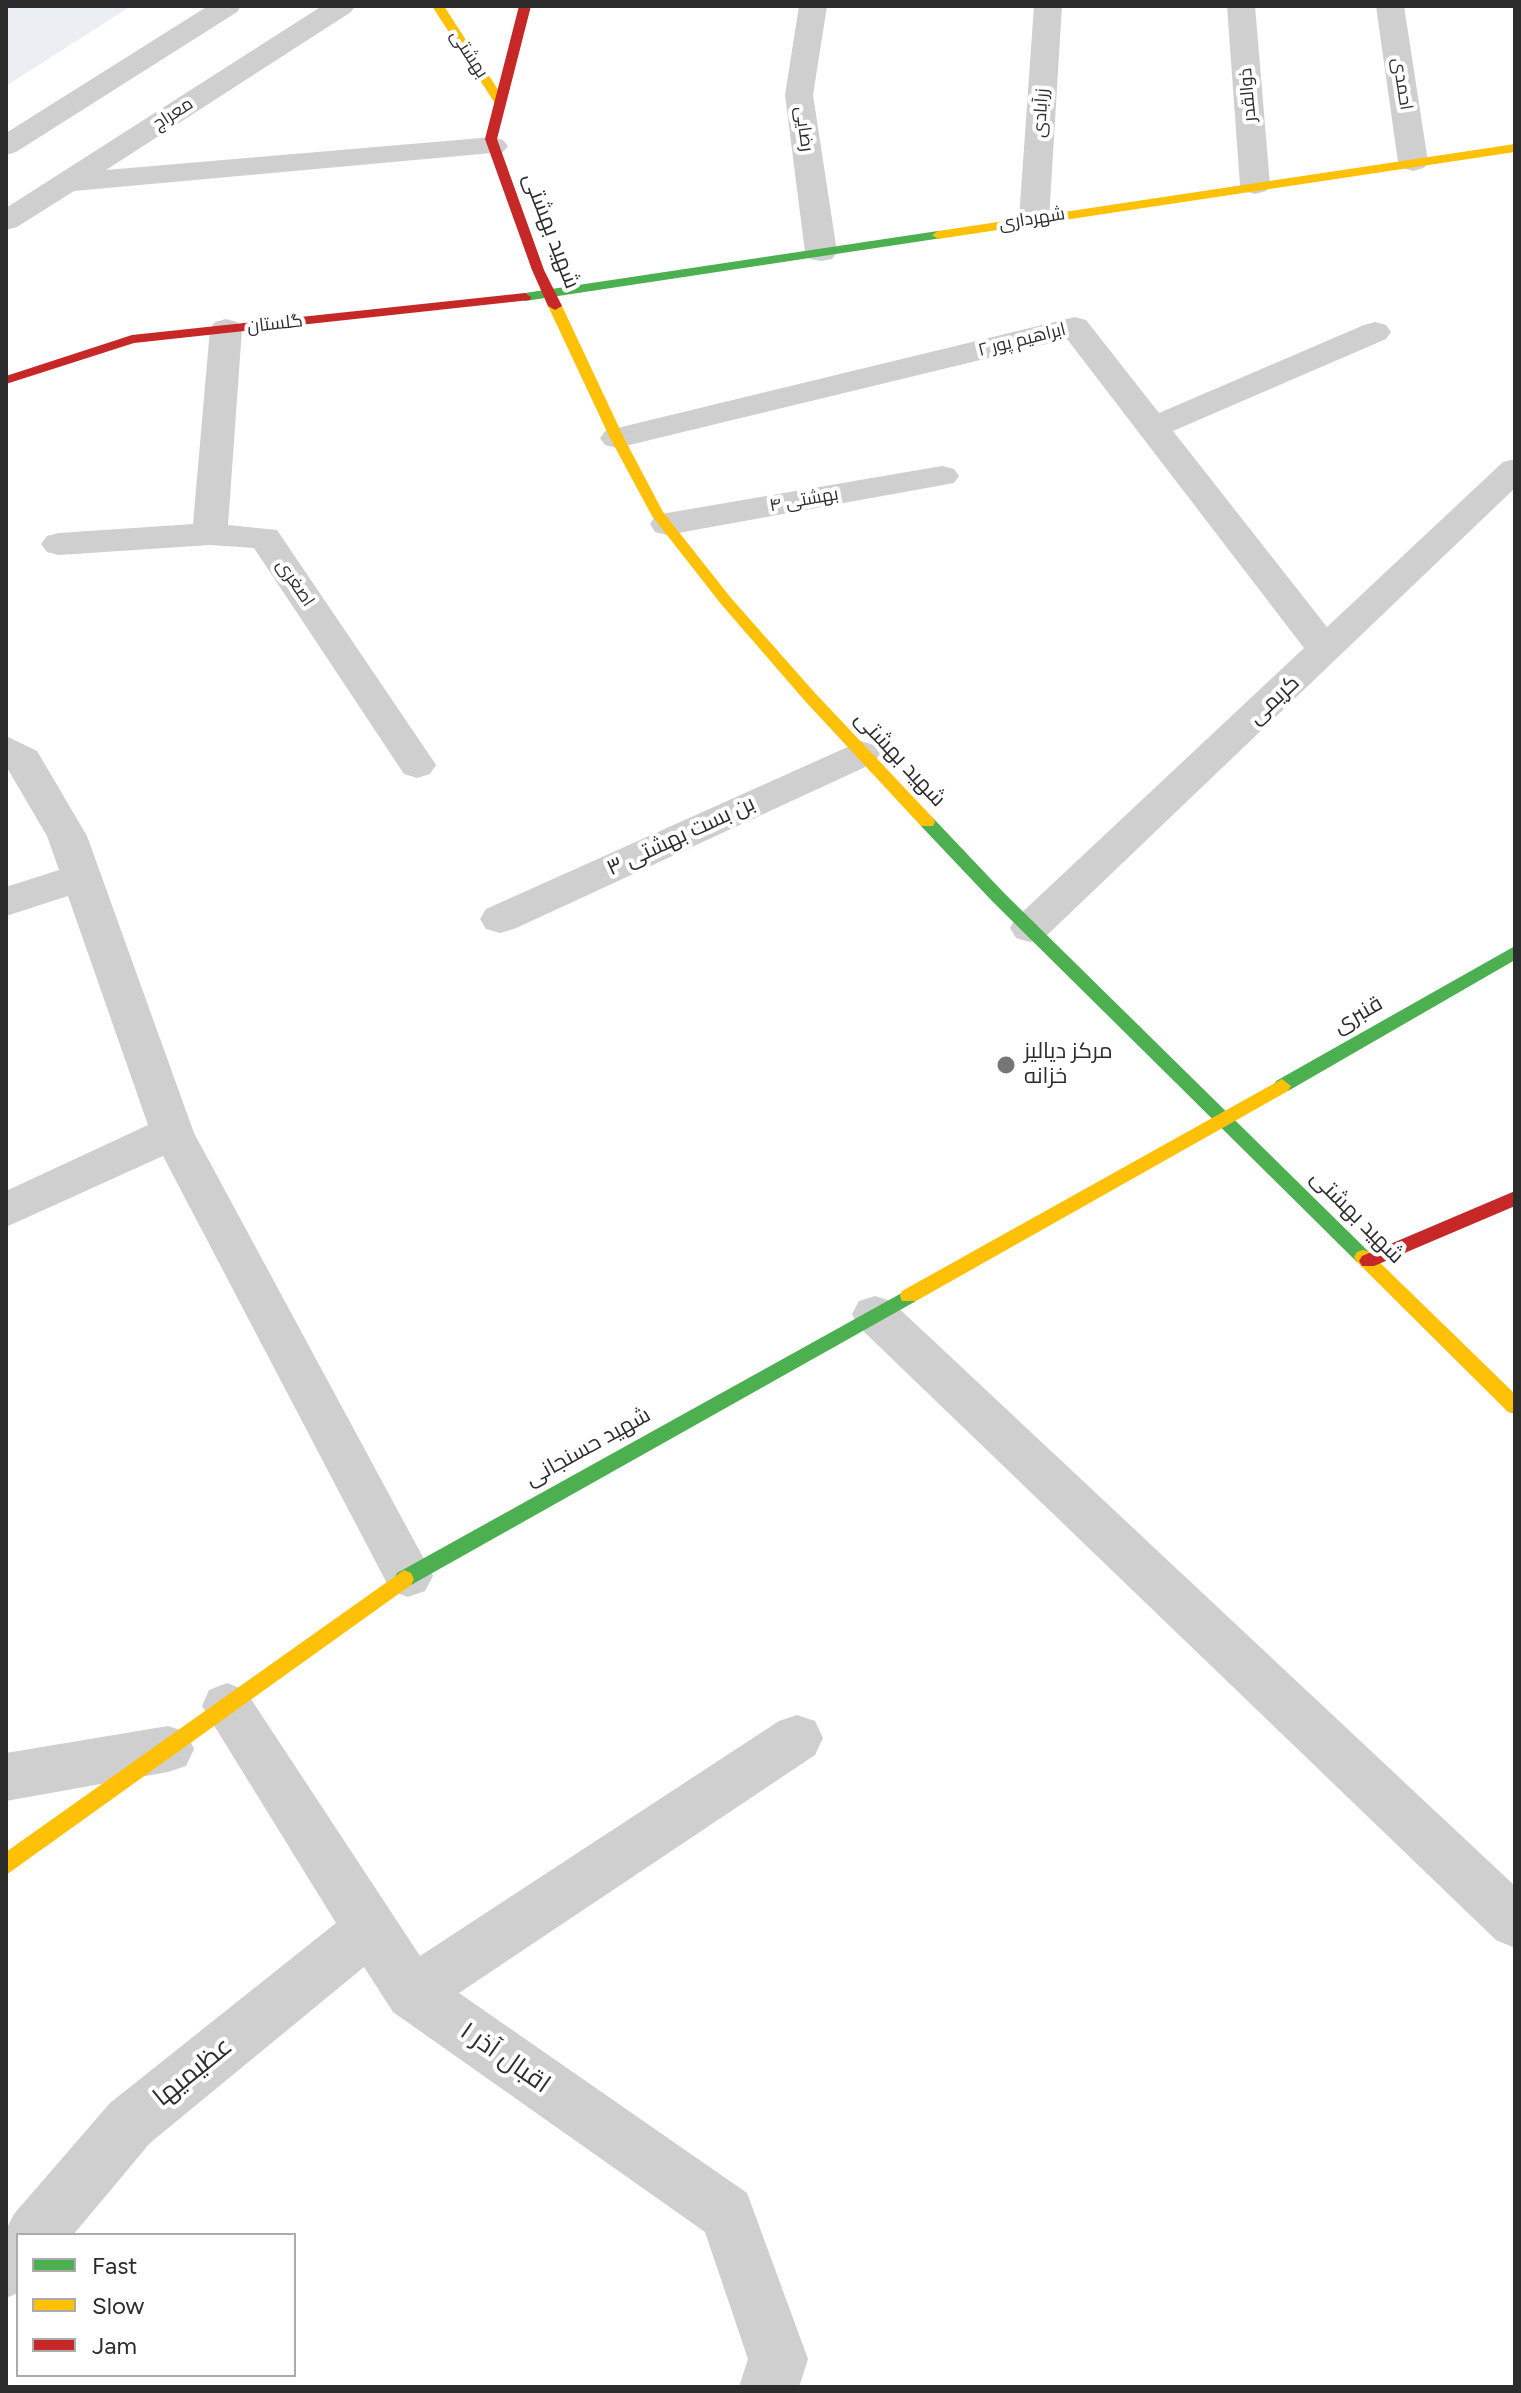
<!DOCTYPE html>
<html>
<head>
<meta charset="utf-8">
<style>
  body { margin:0 }
  #map { position:relative; width:1521px; height:2393px; overflow:hidden; background:#fff; font-family:Figtree,sans-serif }
  canvas { display:block }
  .frame { position:absolute; inset:0; border:8px solid #2c2c2c; pointer-events:none }
  .legend { position:absolute; left:16px; top:2233px; width:280px; height:144px; box-sizing:border-box; background:#fff; border:2px solid #ababab; margin:0; padding:10px 14px; list-style:none; font-size:24px; color:#2c2c2c }
  .legend li { display:flex; align-items:center; gap:16px; height:40px }
  .legend b { width:40px; border:2px solid #ababab }
</style>
</head>
<body>
<div id="map">
<canvas width="1521" height="2393"></canvas>
<div class="frame"></div>
<ul class="legend">
<li><b style="height:10px;background:#4caf50"></b>Fast</li>
<li><b style="height:10px;background:#ffc107"></b>Slow</li>
<li><b style="height:10px;background:#c62828"></b>Jam</li>
</ul>
</div>
<script>
const c = document.querySelector('canvas').getContext('2d');
c.lineJoin = 'round';
function fill(path, color) { c.fillStyle = color; c.fill(path, 'evenodd'); }
function strokePath(path, color, width, dash) { c.strokeStyle = color; c.lineWidth = width; c.lineCap = dash ? 'butt' : 'round'; c.setLineDash(dash || []); c.stroke(path); }
function label(font, color, halo, rows, align = 'center') {
  c.font = font + ' Figtree,Cairo,sans-serif'; c.lineWidth = 8; c.setLineDash([]); c.textBaseline = 'middle'; c.strokeStyle = halo; c.fillStyle = color; for (const [text, x, y, turn = 0] of rows) {
    c.save(); c.translate(x, y); c.rotate((+turn || 0) * Math.PI / 180); c.textAlign = isNaN(turn) ? turn : align; if (halo) c.strokeText(text, 0, 0); c.fillText(text, 0, 0); c.restore();
  }
}
fill(new Path2D(`
  M6,6H131L6,86Z`), '#ebeef2');
fill(new Path2D(`
  M208,6H241L237,12L16,152L6,155V133Z
  M322,6H355L351,12L106,170L493,137L503,140L508,146L503,152L74,191L17,227L6,230V208Z
  M799,6H827L813,95L837,252L832,259L821,261L810,259L805,252L785,95Z
  M1034,6H1062L1049,219L1045,225L1034,228L1023,225L1019,219Z
  M1227,6H1255L1270,185L1266,191L1255,194L1244,191L1240,185Z
  M1376,6H1404L1428,162L1424,168L1413,171L1402,168L1398,162Z
  M1075,317L1086,320L1159,413L1364,325L1375,322L1386,325L1391,332L1386,339L1173,431L1327,627L1503,462L1515,459V488L1044,938L1030,942L1016,938L1010,928L1016,918L1304,648L1067,339L617,448L605,445L600,438L605,431Z
  M226,319L237,322L242,329L228,525L277,530L430,756L436,765L430,774L417,778L404,774L254,548L210,545L59,555L47,552L41,544L47,536L59,533L193,524L210,329L215,322Z
  M942,466L954,469L959,476L954,483L667,535L655,532L650,524L655,516L667,513Z
  M6,736L37,751L87,836L194,1133L425,1561L433,1576L425,1591L408,1597L391,1591L163,1156L6,1227V1191L148,1125L68,896L6,916V887L59,870L47,836L6,766Z
  M861,741L874,745L880,754L874,763L514,929L500,933L486,929L480,919L486,909Z
  M875,1296L891,1301L1515,1886V1948L1496,1940L859,1327L852,1314L859,1301Z
  M227,1683L245,1690L420,1956L779,1721L797,1715L815,1721L823,1738L815,1755L459,1993L747,2193L808,2359L799,2387H739L748,2359L705,2232L393,2012L364,1967L150,2143L73,2235H18V2293L6,2298V2230L14,2214L110,2103L336,1923L202,1706L209,1690Z
  M168,1726L186,1732L194,1749L186,1766L168,1772L6,1801V1753Z`), '#cfcfcf');
fill(new Path2D(`
  M938,231L942,232V238L525,301L519,297L525,293Z
  M927,817L933,818L1005,894L1369,1252L1372,1257L1369,1262H1357L993,902L921,826L919,822L921,818Z
  M1515,946V960L1288,1091H1276L1273,1086L1276,1081Z
  M909,1289L916,1291L918,1296L916,1301L411,1585L404,1588L397,1585L394,1579L397,1573Z`), '#4caf50');
fill(new Path2D(`
  M432,6H444L506,102L504,105H496Z
  M1515,144V152L938,239L932,235L938,231Z
  M555,302L562,306L624,438L663,512L731,598L815,693L933,818L935,822L933,826H921L805,701L721,604L652,516L610,438L548,306Z
  M1282,1079L1291,1086L1288,1091L916,1301H902L900,1296L902,1291Z
  M1363,1250L1369,1252L1515,1394V1414L1508,1412L1357,1262L1354,1257L1357,1252Z
  M404,1570L411,1573L414,1579L411,1585L6,1875V1852Z`), '#ffc107');
fill(new Path2D(`
  M519,6H531L497,139L544,270L562,306L555,310L548,306L532,270L485,139Z
  M525,293L531,297L530,300L134,343L6,384V376L132,335Z
  M1515,1191V1206L1374,1266H1362L1359,1261L1362,1256Z`), '#c62828');
for (const [x, y, r, color] of [
  [1006,1065,10,"#767676"]
]) { const dot = new Path2D(); dot.arc(x, y, r, 0, 2 * Math.PI); c.fillStyle = color; c.fill(dot); strokePath(dot, '#fff', 3); }
label('18px', '#2c2c2c', '#fff', [
  ["بهشتی",469,54,57],
  ["احمدی",1402,84,81],
  ["ذوالقدر",1248,95,-95],
  ["زرآبادی",1041,113,-86],
  ["معراج",173,114,-33],
  ["رضایی",804,129,82],
  ["شهرداری",1032,219,-9],
  ["گلستان",275,324,-6],
  ["ابراهیم پور ۲",1022,340,-14],
  ["بهشتی ۴",804,500,-10],
  ["اصغری",295,583,56]
]);
label('22px', '#2c2c2c', '#fff', [
  ["شهید بهشتی",551,231,69],
  ["کریمی",1274,700,-43],
  ["شهید بهشتی",900,759,47],
  ["بن بست بهشتی ۳",681,836,-25],
  ["قنبری",1358,1015,-30],
  ["شهید بهشتی",1357,1217,45],
  ["شهید حسنجانی",588,1447,-29]
]);
label('22px', '#2c2c2c', '#fff', [
  ["مرکز دیالیز",1024,1052],
  ["خزانه",1024,1077]
], 'left');
label('26px', '#2c2c2c', '#fff', [
  ["اقبال آذر ۱",505,2058,35],
  ["عظیمیها",193,2072,-39]
]);
</script>
</body>
</html>
